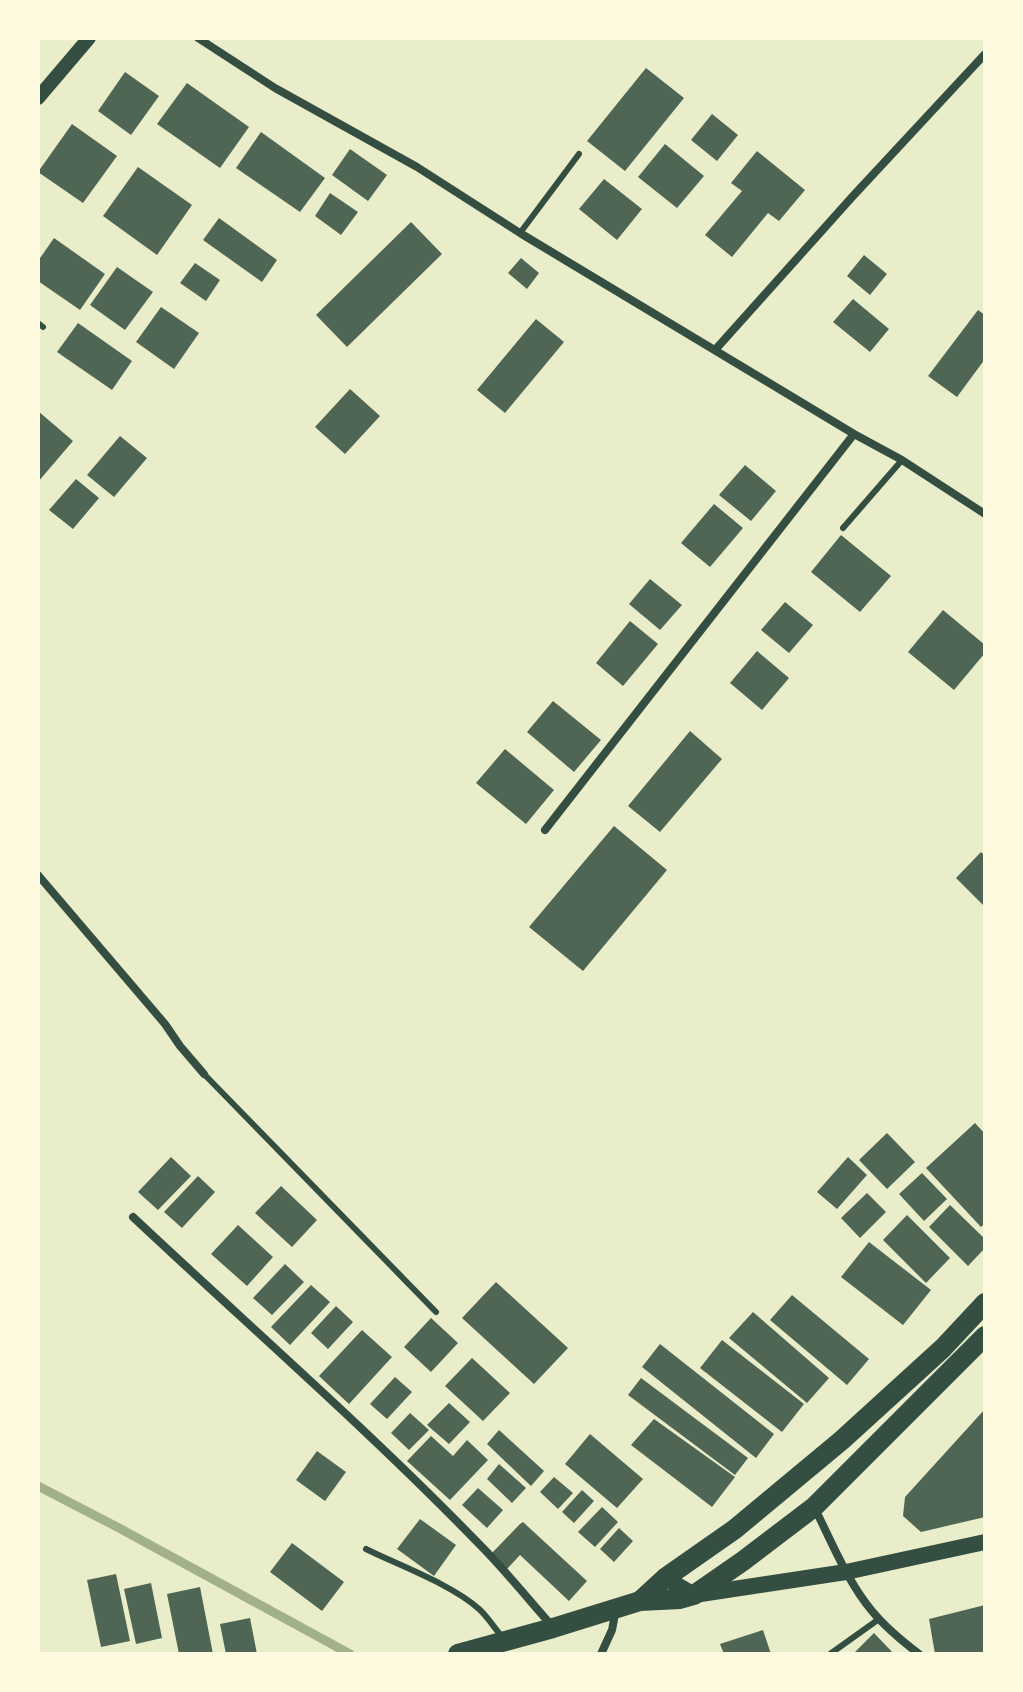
<!DOCTYPE html>
<html>
<head>
<meta charset="utf-8">
<style>
  body { margin:0 }
  #map { position:relative; width:1023px; height:1692px; overflow:hidden; background:#e9edc9; font-family:"PT Serif",serif }
  canvas { display:block }
  .frame { position:absolute; inset:0; border:40px solid #fefae0; pointer-events:none }
</style>
</head>
<body>
<div id="map">
<canvas width="1023" height="1692"></canvas>
<div class="frame"></div>
</div>
<script>
const c = document.querySelector('canvas').getContext('2d');
c.lineJoin = 'round';
function strokePath(path, color, width, dash) { c.strokeStyle = color; c.lineWidth = width; c.lineCap = dash ? 'butt' : 'round'; c.setLineDash(dash || []); c.stroke(path); }
function fill(path, color) { c.fillStyle = color; c.fill(path, 'evenodd'); }
strokePath(new Path2D(`
  M38,1486L119,1528L350,1654`), '#a3b18a', 9);
fill(new Path2D(`
  M646,68L684,98L625,171L587,141Z
  M125,72L159,96L131,135L98,111Z
  M187,83L249,127L220,168L157,124Z
  M712,114L738,135L717,161L691,140Z
  M72,124L117,156L83,203L38,172Z
  M261,132L325,178L300,212L236,168Z
  M665,144L704,176L677,208L638,177Z
  M350,149L387,175L368,201L332,175Z
  M757,151L805,190L779,221L768,213L732,257L705,235L742,191L731,183Z
  M138,167L192,205L157,255L103,216Z
  M604,179L642,209L617,240L579,209Z
  M330,193L358,212L341,235L315,216Z
  M219,218L277,260L262,282L203,240Z
  M411,222L442,254L347,347L316,315Z
  M54,238L105,274L80,310L38,281V261Z
  M864,255L887,274L870,295L847,276Z
  M521,258L539,273L527,289L508,273Z
  M195,263L220,280L206,301L180,283Z
  M117,267L153,292L125,330L90,305Z
  M853,299L889,329L870,352L833,322Z
  M161,307L199,333L174,369L136,342Z
  M978,310L985,315V359L957,397L928,376Z
  M536,319L564,342L505,413L477,390Z
  M78,323L132,361L112,390L57,352Z
  M350,389L380,416L345,454L315,427Z
  M38,411L73,441L38,482Z
  M120,436L147,458L114,497L87,475Z
  M745,465L776,491L751,521L719,495Z
  M76,479L99,498L73,529L49,510Z
  M714,504L743,528L710,567L681,543Z
  M841,535L891,576L860,612L811,572Z
  M650,579L682,605L660,630L629,604Z
  M785,602L813,625L789,653L761,630Z
  M943,610L985,645V653L954,690L908,652Z
  M630,621L658,644L623,686L596,663Z
  M757,651L789,678L762,710L730,683Z
  M553,701L601,740L574,772L527,732Z
  M690,731L722,759L660,832L628,806Z
  M505,749L554,790L526,824L476,783Z
  M614,826L667,870L583,971L529,927Z
  M981,852L985,856V907L956,878Z
  M975,1123L985,1134V1223L981,1227L926,1168Z
  M887,1133L915,1162L887,1189L859,1160Z
  M171,1157L191,1176L158,1210L138,1192Z
  M848,1157L867,1175L837,1209L817,1192Z
  M922,1173L947,1199L924,1221L899,1194Z
  M198,1176L215,1192L182,1228L164,1212Z
  M281,1186L317,1220L292,1247L255,1213Z
  M867,1193L886,1212L860,1238L841,1218Z
  M950,1205L985,1239V1248L968,1266L929,1227Z
  M907,1215L950,1258L926,1283L883,1240Z
  M238,1225L273,1257L247,1286L211,1254Z
  M869,1242L931,1290L903,1325L841,1277Z
  M285,1264L304,1282L272,1315L253,1298Z
  M496,1282L568,1348L534,1384L462,1318Z
  M311,1285L330,1302L290,1345L271,1327Z
  M792,1295L869,1359L847,1385L770,1320Z
  M336,1306L353,1322L328,1349L311,1333Z
  M753,1312L829,1378L807,1403L729,1338Z
  M431,1318L458,1343L431,1372L404,1347Z
  M362,1330L392,1357L349,1404L319,1376Z
  M722,1340L804,1404L782,1432L700,1368Z
  M660,1344L774,1434L756,1458L642,1367Z
  M472,1358L510,1393L483,1421L445,1386Z
  M395,1377L412,1392L387,1419L370,1404Z
  M641,1378L748,1458L735,1475L628,1395Z
  M449,1403L470,1422L449,1444L427,1425Z
  M985,1409V1517L921,1532L903,1516L905,1497Z
  M410,1413L429,1430L409,1450L391,1433Z
  M654,1419L735,1477L712,1507L631,1445Z
  M499,1430L544,1471L531,1486L487,1444Z
  M590,1434L643,1479L617,1508L565,1464Z
  M431,1436L453,1456L467,1440L488,1460L450,1500L407,1461Z
  M317,1451L346,1472L325,1501L296,1480Z
  M499,1464L526,1488L512,1503L487,1479Z
  M554,1477L573,1493L558,1509L540,1492Z
  M478,1488L503,1510L487,1528L462,1505Z
  M582,1490L594,1501L574,1523L562,1512Z
  M602,1507L618,1522L595,1547L578,1532Z
  M420,1519L456,1545L434,1576L397,1549Z
  M523,1522L587,1581L569,1601L520,1555L507,1569L491,1554L520,1524Z
  M619,1528L633,1541L614,1562L600,1549Z
  M292,1543L344,1582L322,1611L270,1572Z
  M116,1574L130,1641L101,1647L87,1580Z
  M151,1583L162,1638L136,1644L124,1589Z
  M200,1587L213,1654H179L167,1594Z
  M985,1605V1654H935L929,1619Z
  M250,1618L257,1654H226L220,1624Z
  M763,1630L771,1654H724L720,1644Z
  M874,1633L894,1654H853Z`), '#4f6655');
strokePath(new Path2D(`
  M520,233L579,154
  M38,323L43,327
  M843,528L902,460
  M204,1074L436,1312
  M366,1549C398,1565 453,1585 479,1609C488,1617 495,1629 503,1638
  M830,1654L879,1619`), '#344e41', 6);
strokePath(new Path2D(`
  M198,38L275,88L417,167L520,233L854,434L902,460L985,514
  M715,350L853,196L985,54
  M545,830L854,434
  M38,875L165,1024L180,1046L204,1074
  M133,1217C250,1327 372,1433 484,1549C508,1574 530,1601 553,1627
  M814,1507C832,1542 847,1581 872,1611C886,1628 902,1641 919,1654
  M601,1654L612,1630L616,1609`), '#344e41', 8);
strokePath(new Path2D(`
  M38,98L89,38`), '#344e41', 14);
strokePath(new Path2D(`
  M665,1578L694,1595L846,1572L985,1542`), '#344e41', 16);
strokePath(new Path2D(`
  M640,1601L665,1578L735,1529L842,1440L943,1348L985,1303
  M458,1654L553,1628L640,1601L680,1599L694,1595L743,1561L814,1507L985,1336`), '#344e41', 20);
</script>
</body>
</html>
